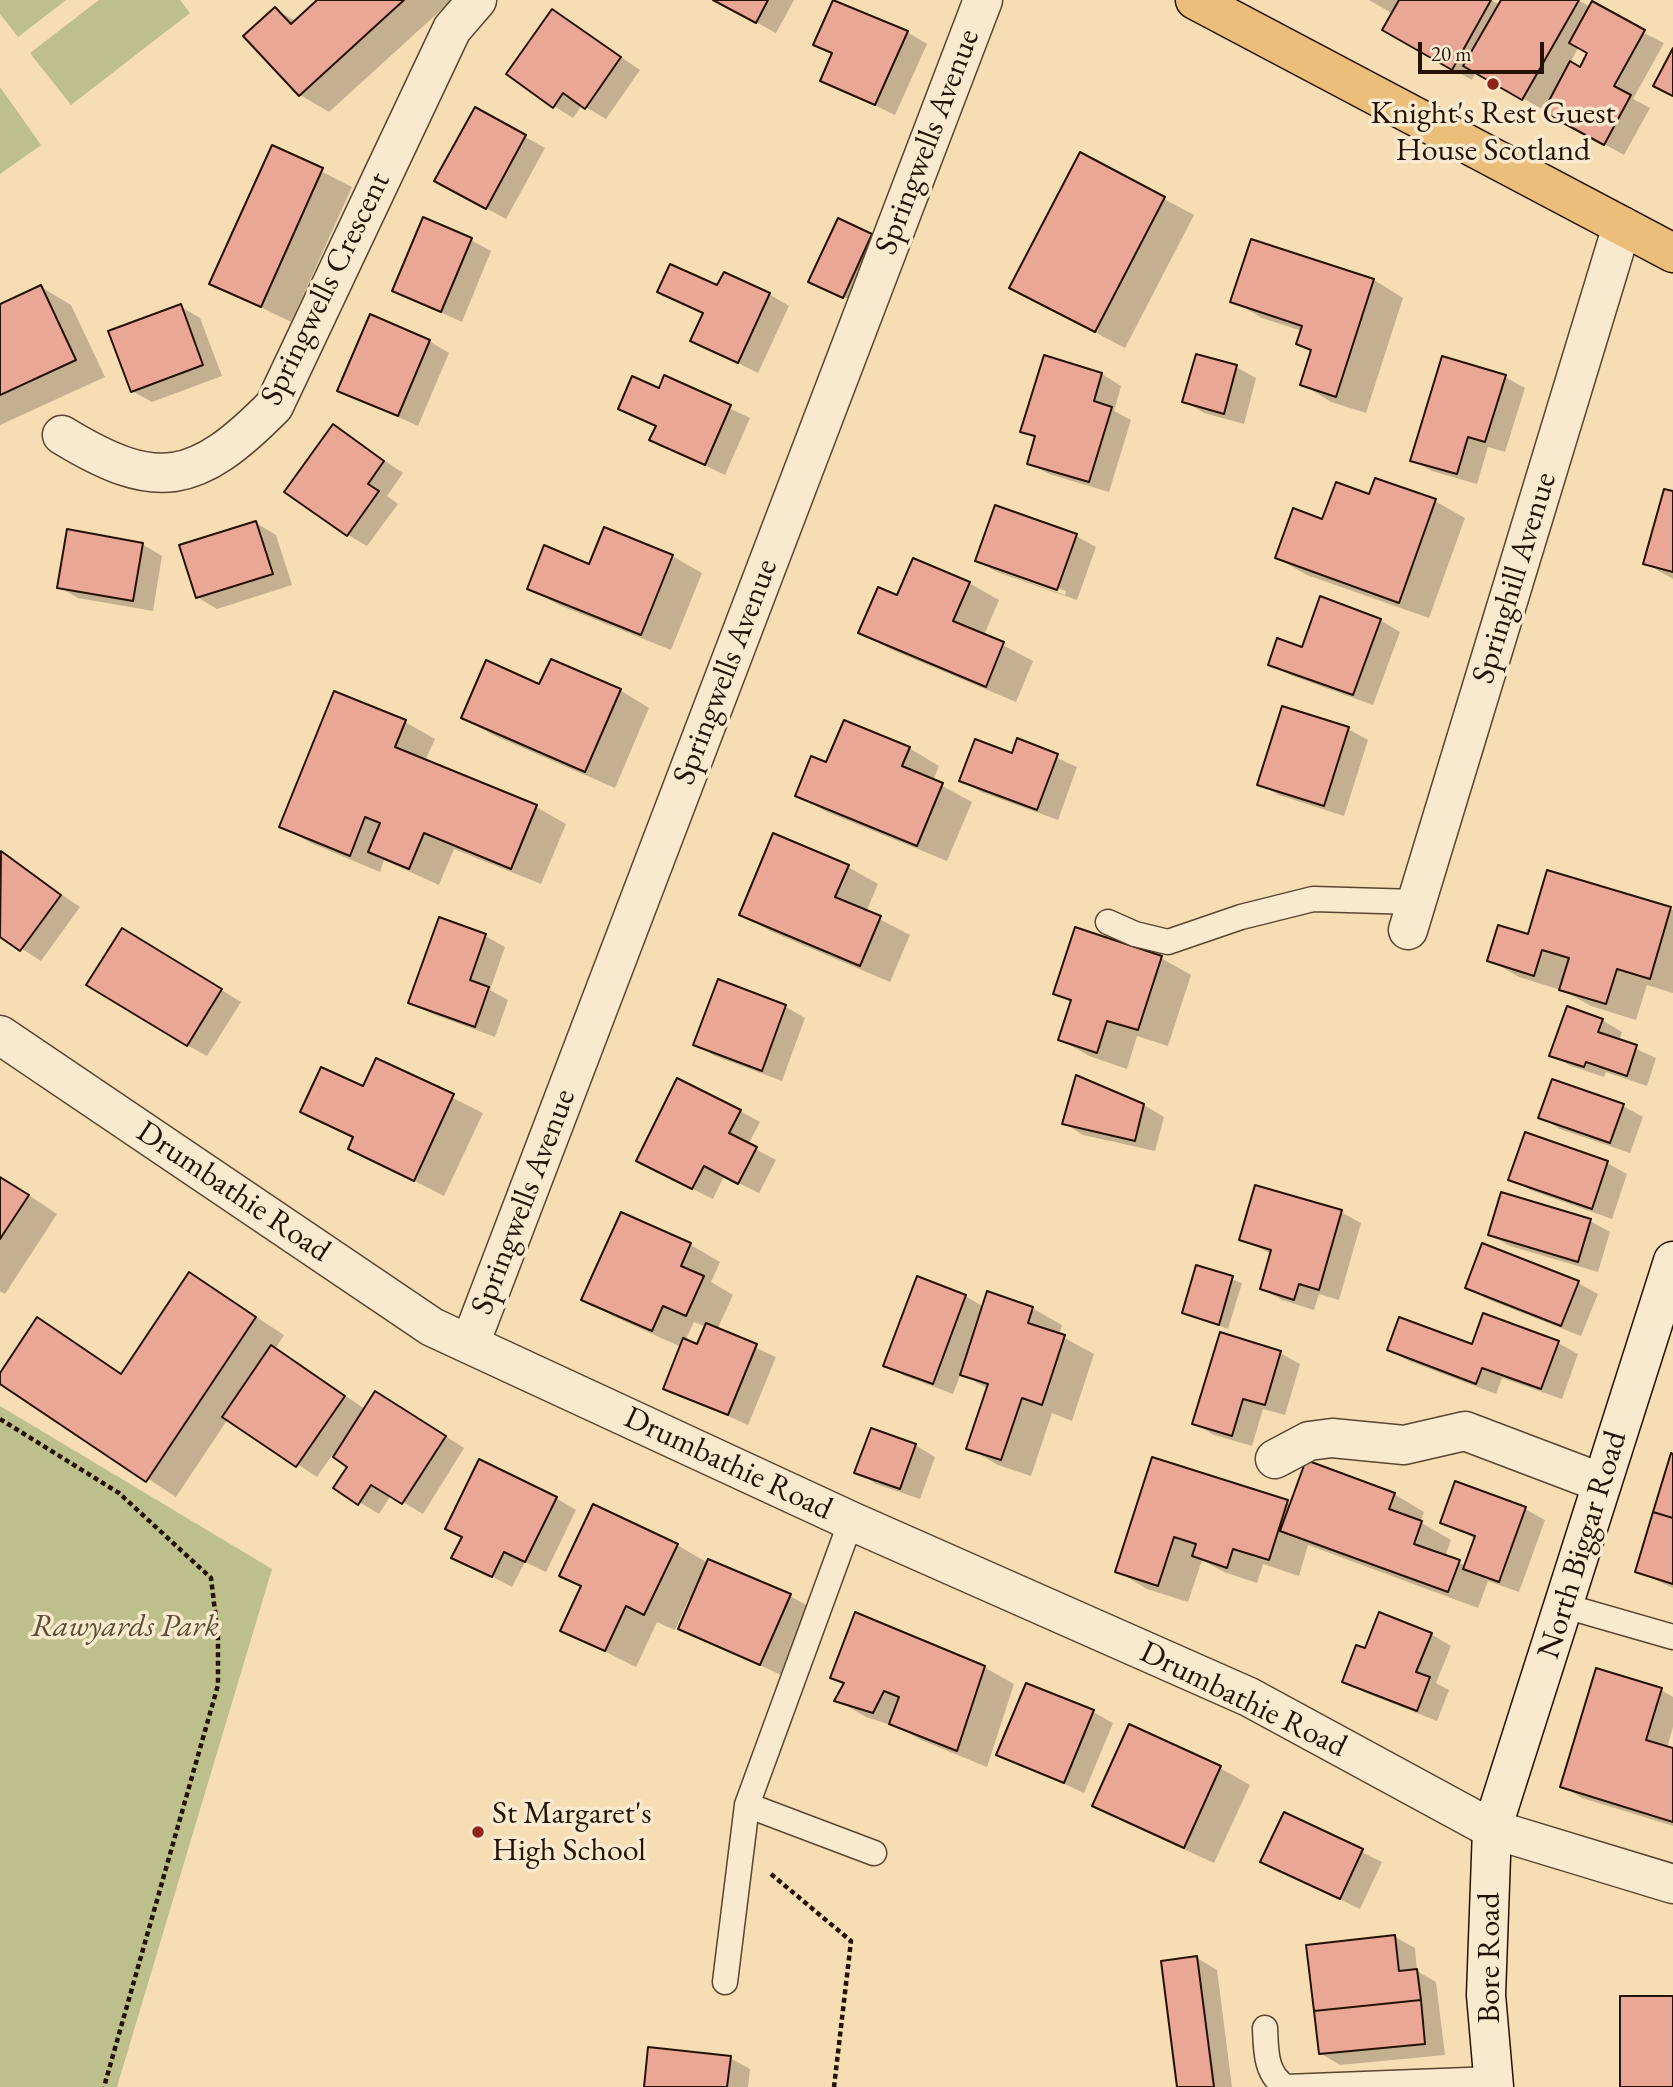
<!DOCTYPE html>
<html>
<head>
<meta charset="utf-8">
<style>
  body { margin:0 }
  #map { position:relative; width:1673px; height:2087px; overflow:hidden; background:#f6ddb4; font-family:"EB Garamond",serif }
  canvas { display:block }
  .scale { position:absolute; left:1418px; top:42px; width:126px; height:32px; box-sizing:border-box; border:4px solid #251204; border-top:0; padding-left:9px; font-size:21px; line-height:24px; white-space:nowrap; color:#251204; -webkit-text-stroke:5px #f9e9ce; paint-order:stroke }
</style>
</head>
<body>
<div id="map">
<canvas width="1673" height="2087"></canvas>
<div class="scale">20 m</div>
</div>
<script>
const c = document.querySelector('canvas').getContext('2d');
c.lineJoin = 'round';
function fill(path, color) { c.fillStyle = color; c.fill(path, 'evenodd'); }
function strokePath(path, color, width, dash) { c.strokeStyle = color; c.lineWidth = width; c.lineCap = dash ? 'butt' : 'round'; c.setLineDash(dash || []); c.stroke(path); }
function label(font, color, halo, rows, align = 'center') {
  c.font = font + ' "EB Garamond",serif'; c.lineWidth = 7; c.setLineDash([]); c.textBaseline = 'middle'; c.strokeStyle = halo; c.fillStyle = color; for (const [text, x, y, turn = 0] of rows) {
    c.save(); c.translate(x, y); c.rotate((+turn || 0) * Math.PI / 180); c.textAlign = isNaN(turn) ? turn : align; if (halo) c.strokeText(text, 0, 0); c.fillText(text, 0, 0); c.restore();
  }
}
fill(new Path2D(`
  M0,0H66L18,37L0,14Z
  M99,0H180L190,13L71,105L30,53Z
  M0,87L41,145L0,174Z
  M0,1406L272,1569L117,2087H0Z`), '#bdc08c');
fill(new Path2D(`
  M320,0H452L329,112L300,95L275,10L296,21Z
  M715,0H794L776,33Z
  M1369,0H1491L1500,5L1503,0H1577L1664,43L1633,99L1650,108L1624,155L1476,72L1472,80L1384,30L1393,14ZM1579,46L1589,52L1580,69L1570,63Z
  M553,11L640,70L606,119L582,105L573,118L554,106Z
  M907,32L927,44L895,115L822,80L833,55L815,44Z
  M475,109L545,148L506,219L456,192Z
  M273,147L352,187L291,322L211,283Z
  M1080,154L1194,215L1125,348L1041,304Z
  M871,235L881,241L853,301L820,287Z
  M471,240L491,251L462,322L394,291Z
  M1252,241L1374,280L1403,298L1366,413L1331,402L1302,384L1312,352L1298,344L1302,331L1262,318L1233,301Z
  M41,287L71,305L105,377L0,425V306Z
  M718,287L769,294L789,306L758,373L692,340L704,314L659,291Z
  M180,306L200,318L222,376L152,402L132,391Z
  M429,341L449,353L418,426L340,391Z
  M1236,367L1256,378L1244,424L1204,413L1184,401Z
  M1102,374L1121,386L1114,411L1131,420L1109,492L1049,474L1029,463L1036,439L1022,431Z
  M1505,377L1525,388L1505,452L1488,447L1477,484L1432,471L1412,460Z
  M665,378L750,418L725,475L652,440L657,427L620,408L659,390Z
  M333,426L403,473L387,496L398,504L367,546L348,535Z
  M1376,480L1435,501L1465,518L1429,618L1307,575L1277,558L1323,521L1370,496Z
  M1673,493V579L1645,563Z
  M256,523L276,535L292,585L217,609L197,597Z
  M1076,536L1096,547L1077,600L997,572L977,560ZM996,567L1066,591L1065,595L996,570Z
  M142,544L162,556L153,611L78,598L59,587Z
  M672,556L702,573L671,650L559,605L529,588L590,566Z
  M969,583L999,600L984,635L1033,661L1016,702L890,649L860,632L898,598Z
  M1380,620L1400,632L1373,705L1290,675L1270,664Z
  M540,686L620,690L649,708L615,788L493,735L463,718Z
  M405,722L435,739L425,761L536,807L566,824L541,884L454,849L439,885L384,860L380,872L311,843L281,826Z
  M1348,729L1368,740L1344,816L1279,795L1259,784Z
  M1018,740L1077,767L1058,820L981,792L961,780L1013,755Z
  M909,748L939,766L933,781L972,802L947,861L827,812L797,795L827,764Z
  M1,853L80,907L41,961L0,935Z
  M848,867L878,884L866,912L910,935L890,982L770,931L741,914Z
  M1548,872L1673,910V993L1647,985L1636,1020L1591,1006L1564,991L1519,977L1489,960L1529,936Z
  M485,936L505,947L490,990L508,1000L495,1037L430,1013L410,1002Z
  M142,941L241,1002L207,1056L187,1045Z
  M1161,958L1191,975L1168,1046L1137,1036L1127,1069L1089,1056L1060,1039L1072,1003L1055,994Z
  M719,981L786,1007L805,1018L782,1081L715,1056L695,1044Z
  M1602,1020L1622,1032L1619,1041L1656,1058L1647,1086L1606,1072L1604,1077L1571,1066L1551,1055Z
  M377,1060L483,1113L444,1196L350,1148L354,1139L302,1111L364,1089Z
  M1144,1105L1164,1117L1155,1151L1083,1135L1064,1123Z
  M1623,1106L1643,1117L1630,1153L1560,1129L1541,1117Z
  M740,1111L760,1122L748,1145L776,1160L759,1193L724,1176L713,1199L658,1172Z
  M1607,1163L1627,1174L1612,1219L1530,1190L1511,1179Z
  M0,1176L57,1214L5,1294L0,1291Z
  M1341,1212L1361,1223L1339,1300L1319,1294L1314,1310L1282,1300L1262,1289L1272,1254L1241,1239Z
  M622,1214L691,1245L720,1262L711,1282L733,1295L717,1330L776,1357L748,1425L665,1388L681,1347L613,1316L584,1299ZM694,1322L706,1327L698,1346L685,1341Z
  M1590,1221L1610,1232L1598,1272L1510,1246L1490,1235Z
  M1197,1267L1242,1283L1228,1329L1184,1313Z
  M190,1274L284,1335L275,1349L365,1409L395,1404L464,1448L423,1514L391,1495L379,1514L336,1488L349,1466L332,1455L317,1477L228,1419L176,1497L0,1382V1376L37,1320L123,1374Z
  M1578,1283L1598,1294L1581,1336L1487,1299L1467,1287Z
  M965,1296L984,1307L1032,1308L1062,1325L1059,1335L1094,1354L1072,1421L1052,1413L1031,1476L998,1465L969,1448L988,1389L961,1373L953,1394L905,1376L885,1365Z
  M1558,1343L1578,1354L1562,1399L1502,1378L1496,1394L1409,1361L1389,1350Z
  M1280,1353L1300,1364L1285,1415L1263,1409L1252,1446L1214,1435L1194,1423Z
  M915,1445L935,1457L920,1499L876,1484L857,1472Z
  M1673,1456V1588L1637,1571Z
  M1153,1459L1292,1504L1394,1494L1424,1512L1420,1522L1451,1540L1445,1557L1466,1566L1476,1539L1442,1522L1525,1509L1545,1520L1519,1592L1488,1581L1478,1608L1308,1545L1299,1576L1263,1564L1257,1583L1224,1572L1202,1560L1188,1602L1147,1589L1117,1571Z
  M556,1498L576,1510L546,1572L525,1562L512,1587L454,1557Z
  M677,1545L708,1563L790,1596L810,1607L781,1675L680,1628L692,1601L689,1599L675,1630L657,1622L636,1667L562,1630L582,1587L561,1575Z
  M1431,1634L1451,1646L1436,1683L1449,1690L1437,1721L1364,1692L1344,1681L1366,1650Z
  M984,1667L1014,1684L987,1767L921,1740L900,1728L866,1717L837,1700L845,1684L833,1677Z
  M1661,1690L1673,1697V1727L1667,1748L1673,1750V1826L1582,1798L1562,1786Z
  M1093,1712L1113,1723L1084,1793L999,1754Z
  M1220,1768L1250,1785L1214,1863L1124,1822L1094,1805Z
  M1284,1814L1382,1862L1360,1909L1262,1861Z
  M1395,1937L1415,1948L1417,1971L1436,1982L1445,2055L1340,2065L1320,2053Z
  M1197,1958L1217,1970L1232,2087H1178Z
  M730,2058L750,2069L748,2087H646Z`), '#0003');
const building = new Path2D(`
  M317,0H404L299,96L243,36L275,7L291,24Z
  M713,0H768L756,23Z
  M833,0L908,31L875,105L820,81L832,53L813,45Z
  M1399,0H1491L1452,70L1382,30Z
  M1501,0H1579L1522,100L1463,66Z
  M1592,1L1645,30L1614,86L1631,95L1604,145L1543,112L1570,61L1580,67L1587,53L1569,43Z
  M552,9L621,57L585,109L563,93L553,108L506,74Z
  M1673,48V96L1653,86Z
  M475,107L526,135L486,209L434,181Z
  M272,145L323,168L261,307L209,284Z
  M1080,152L1165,197L1095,332L1009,288Z
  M423,217L472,238L441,312L392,291Z
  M838,218L872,234L843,298L808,282Z
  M1251,239L1374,279L1336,397L1300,385L1311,350L1296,344L1302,326L1230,302Z
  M670,264L717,285L724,272L770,293L738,363L690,341L703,313L657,292Z
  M41,285L76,360L0,395V304Z
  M181,304L203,365L131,392L108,331Z
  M370,314L430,340L398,416L337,391Z
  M1196,354L1237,365L1224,414L1182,402Z
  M1044,355L1102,373L1094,401L1112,407L1089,482L1027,464L1035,436L1020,432Z
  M1442,356L1506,375L1485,442L1468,437L1457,474L1410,461Z
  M664,375L731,405L705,465L649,440L656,426L618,409L632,376L659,388Z
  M333,424L384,461L368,484L379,491L347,536L284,492Z
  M1375,478L1436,499L1399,603L1275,558L1293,508L1322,519L1336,482L1369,494Z
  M1664,489L1673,491V572L1643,564Z
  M995,505L1077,534L1057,590L975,561Z
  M256,521L273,574L196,598L179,545Z
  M604,527L673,555L641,635L527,589L544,545L589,564Z
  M67,529L143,543L133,601L57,588Z
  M913,558L970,582L953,621L1004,642L986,687L858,633L878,587L897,595Z
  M1320,596L1381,619L1353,695L1268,665L1277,638L1302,647Z
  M551,659L621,689L585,772L461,718L486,660L539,684Z
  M334,691L406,720L395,747L537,805L511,869L424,833L409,869L368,852L380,823L365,817L350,856L279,827Z
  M1282,706L1349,727L1324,806L1257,785Z
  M844,720L910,747L902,766L943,783L917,846L795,796L811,756L826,762Z
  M1017,738L1058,754L1037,810L959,781L975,739L1012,753Z
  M773,833L849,865L835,897L881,916L860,966L739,915Z
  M1,851L61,895L20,951L0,937Z
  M1547,870L1671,907L1650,979L1617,969L1606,1004L1559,990L1569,958L1542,950L1534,976L1487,961L1498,925L1528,934Z
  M439,917L486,934L470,980L489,987L475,1027L408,1003Z
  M1075,927L1162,956L1138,1030L1107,1021L1097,1053L1058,1040L1071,1000L1053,994Z
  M122,928L222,989L187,1046L86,985Z
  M718,979L786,1005L762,1071L693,1045Z
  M1567,1006L1603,1019L1598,1032L1637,1045L1627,1076L1586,1062L1584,1067L1549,1056Z
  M376,1058L454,1094L414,1181L348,1149L353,1137L300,1112L321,1067L363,1086Z
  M1076,1075L1144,1104L1135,1141L1062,1124Z
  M677,1078L741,1110L729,1133L757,1147L738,1184L704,1166L692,1189L636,1161Z
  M1552,1079L1624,1104L1610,1143L1538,1118Z
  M1525,1132L1608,1161L1592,1209L1508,1180Z
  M0,1177L29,1195L0,1239Z
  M1255,1185L1342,1210L1319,1290L1299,1284L1294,1300L1260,1289L1271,1250L1239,1240Z
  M1501,1192L1591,1219L1578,1262L1488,1235Z
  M621,1212L691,1243L681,1266L704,1276L686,1316L663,1306L652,1331L581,1300Z
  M1482,1243L1579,1281L1561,1326L1465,1288Z
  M1196,1265L1233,1276L1219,1325L1182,1313Z
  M189,1272L256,1317L146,1482L0,1384V1373L37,1317L121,1374Z
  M917,1276L966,1295L933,1384L883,1366Z
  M987,1291L1033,1307L1028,1323L1065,1335L1042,1405L1022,1398L1001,1460L966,1449L988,1384L960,1375Z
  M1483,1313L1559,1341L1541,1389L1482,1368L1476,1384L1387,1350L1399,1317L1472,1344Z
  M706,1323L757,1344L728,1415L663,1389L683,1338L697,1344Z
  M1220,1332L1281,1351L1265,1405L1243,1399L1232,1436L1192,1424Z
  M271,1345L345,1396L296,1467L222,1417Z
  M375,1391L446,1436L402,1504L371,1485L358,1505L333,1488L347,1467L333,1457Z
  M871,1428L916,1444L900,1489L854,1473Z
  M1671,1453L1673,1454V1518L1653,1512Z
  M1152,1457L1288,1500L1269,1560L1233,1549L1227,1568L1192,1556L1196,1544L1174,1537L1158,1586L1115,1572Z
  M479,1459L557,1497L525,1562L504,1552L492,1577L451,1558L462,1537L445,1529Z
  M1306,1460L1395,1493L1389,1509L1422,1521L1414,1544L1460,1560L1448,1592L1280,1531Z
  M1455,1481L1526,1507L1499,1582L1463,1569L1475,1536L1440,1523Z
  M593,1504L678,1544L644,1615L626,1606L605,1651L560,1631L581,1586L559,1576Z
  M1653,1512L1673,1518V1584L1635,1572Z
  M708,1559L791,1594L760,1665L678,1629Z
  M855,1612L985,1666L957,1751L889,1724L899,1697L884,1691L873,1713L834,1701L844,1683L830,1678Z
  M1379,1612L1432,1633L1416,1672L1430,1677L1417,1711L1342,1682L1356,1645L1365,1648Z
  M1596,1668L1662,1688L1646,1740L1673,1748V1822L1560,1787Z
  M1026,1683L1094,1710L1064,1783L996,1755Z
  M1129,1724L1221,1766L1184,1848L1092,1806Z
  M1284,1812L1363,1849L1340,1899L1260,1862Z
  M1395,1935L1399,1971L1417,1969L1421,2000L1314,2011L1306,1945Z
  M1197,1956L1214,2087H1177L1161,1961Z
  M1620,1996H1673V2087H1620Z
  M1421,2000L1425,2044L1319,2054L1314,2011Z
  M648,2047L731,2056L727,2087H644Z`);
fill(building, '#eba795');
strokePath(building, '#251204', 2);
const service = new Path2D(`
  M1108,922L1135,934L1168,942L1241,917L1313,899L1416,902
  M851,1521L747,1805L874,1853
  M1565,1606L1673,1637
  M725,1982L747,1805
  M1265,2028C1266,2050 1265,2074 1286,2087L1493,2079`);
const minor = new Path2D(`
  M62,435C157,493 196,485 274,406L452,29L477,0
  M1408,930L1622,226
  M0,1035L432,1327L851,1521L1249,1697L1492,1829L1673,1884
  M470,1344L983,0
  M1275,1459L1309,1441L1332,1438L1404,1445L1465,1431L1602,1483`);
const secondary = new Path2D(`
  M1494,2087L1486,1995L1492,1829L1673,1261`);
const primary = new Path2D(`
  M1195,0L1673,253`);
strokePath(service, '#594530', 27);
strokePath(minor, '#594530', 41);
strokePath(secondary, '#251204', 41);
strokePath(primary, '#251204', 41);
strokePath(new Path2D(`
  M0,1419L119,1493L211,1578L218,1636V1685L104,2087
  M771,1874L851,1941L834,2087`), '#251204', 4.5, [5, 3.5]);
strokePath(service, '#f9e9ce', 24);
strokePath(minor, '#f9e9ce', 38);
strokePath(secondary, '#f9e9ce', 38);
strokePath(primary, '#ebbe7a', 38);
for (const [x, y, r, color] of [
  [1493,84,7,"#8f2418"],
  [478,1832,7,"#8f2418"]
]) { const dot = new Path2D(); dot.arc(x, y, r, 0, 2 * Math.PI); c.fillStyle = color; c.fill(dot); strokePath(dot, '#f9e9ce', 2.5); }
label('32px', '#251204', '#f9e9ce', [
  ["Knight's Rest Guest",1493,114],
  ["House Scotland",1493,151],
  ["St Margaret's",492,1814,"left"],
  ["High School",492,1851,"left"]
]);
label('32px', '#251204', '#f9e9ce', [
  ["Springwells Avenue",928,142,-69],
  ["Springwells Crescent",326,289,-64],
  ["Springhill Avenue",1515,578,-73],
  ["Springwells Avenue",726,672,-69],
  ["Drumbathie Road",233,1192,34],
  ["Springwells Avenue",524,1202,-69],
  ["Drumbathie Road",728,1464,25],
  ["North Biggar Road",1583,1545,-73],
  ["Drumbathie Road",1243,1700,26],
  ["Bore Road",1490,1958,-90]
]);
label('italic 32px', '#5a4f34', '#f9e9ce', [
  ["Rawyards Park",125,1627]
]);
</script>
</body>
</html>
